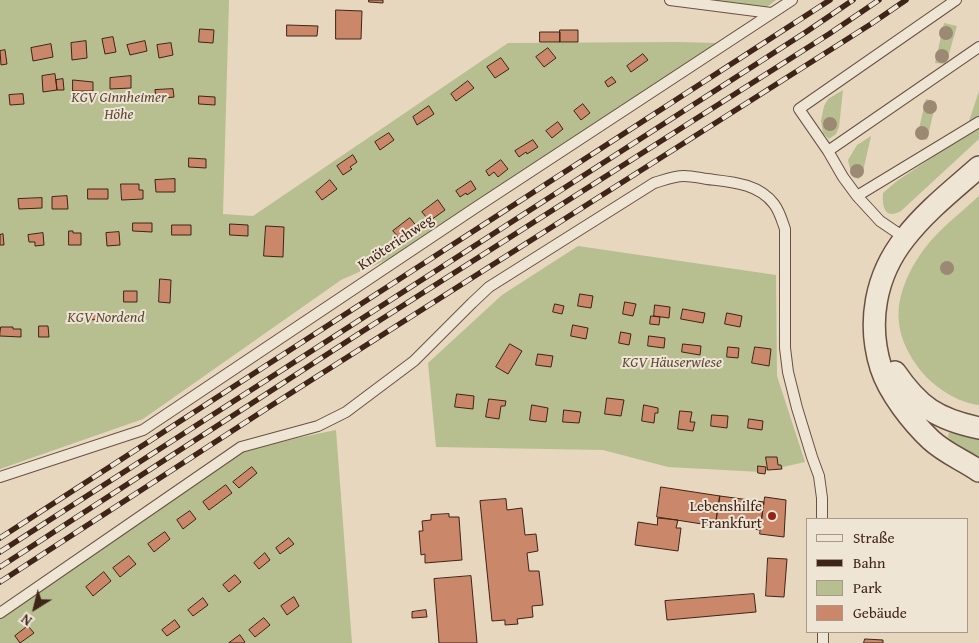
<!DOCTYPE html>
<html>
<head>
<meta charset="utf-8">
<style>
  body { margin:0 }
  #map { position:relative; width:979px; height:643px; overflow:hidden; background:#e7d7be; font-family:"Gentium Book Plus",serif }
  canvas { display:block }
  .legend { position:absolute; left:806px; top:518px; width:162px; height:115px; box-sizing:border-box; background:#efe5d5; border:1px solid #a99889; margin:0; padding:6px 9px; list-style:none; font-size:15px; color:#3f2418 }
  .legend li { display:flex; align-items:center; gap:10px; height:25px }
  .legend b { width:25px; border:1px solid #a99889 }
  .north { position:absolute; left:10px; top:583px; width:50px; height:50px; -webkit-text-stroke:4px #efe5d5; paint-order:stroke; rotate:216deg; font-size:14px; font-weight:700; line-height:20px; text-align:center; color:#3f2418 }
  .north::after { content:''; display:block; margin:auto; width:18px; height:22px; background:#3f2418; clip-path:polygon(50% 0,100% 100%,50% 72%,0 100%) }
</style>
</head>
<body>
<div id="map">
<canvas width="979" height="643"></canvas>
<ul class="legend">
<li><b style="height:6px;background:#efe5d5"></b>Straße</li>
<li><b style="height:6px;background:#3f2418"></b>Bahn</li>
<li><b style="height:14px;background:#b7be90"></b>Park</li>
<li><b style="height:14px;background:#ca8769"></b>Gebäude</li>
</ul>
<div class="north">N</div>
</div>
<script>
const c = document.querySelector('canvas').getContext('2d');
c.lineJoin = 'round';
function fill(path, color) { c.fillStyle = color; c.fill(path, 'evenodd'); }
function strokePath(path, color, width, dash) { c.strokeStyle = color; c.lineWidth = width; c.lineCap = dash ? 'butt' : 'round'; c.setLineDash(dash || []); c.stroke(path); }
function label(font, color, halo, rows, align = 'center') {
  c.font = font + ' "Gentium Book Plus",serif'; c.lineWidth = 4; c.setLineDash([]); c.textBaseline = 'middle'; c.strokeStyle = halo; c.fillStyle = color; for (const [text, x, y, turn = 0] of rows) {
    c.save(); c.translate(x, y); c.rotate((+turn || 0) * Math.PI / 180); c.textAlign = isNaN(turn) ? turn : align; if (halo) c.strokeText(text, 0, 0); c.fillText(text, 0, 0); c.restore();
  }
}
fill(new Path2D(`
  M0,0H229L223,214L253,216L508,43L679,42L716,43L391,258L341,280L143,419L0,469Z
  M701,0H776L764,9Z
  M944,23L957,26L946,64L935,63Z
  M843,90L839,127L836,134L829,139L823,133L821,121L824,106L828,99Z
  M979,91V139L901,211C885,220 882,207 883,193L897,181L964,136Z
  M926,99L936,102L927,140L917,137Z
  M871,136L862,176L858,179C851,176 850,168 848,160L857,145Z
  M979,196V405C958,403 934,387 921,371C910,357 901,341 899,323C895,290 917,254 939,232C952,219 966,208 979,196Z
  M578,246L776,275L777,376L805,462L761,472L668,467L603,450L436,447L428,363L502,295Z
  M336,430L352,643H0V618L241,452L297,438Z
  M949,432L979,440V457L951,440L948,437Z`), '#b7be90');
const building = new Path2D(`
  M369,0H383V3L369,2Z
  M336,10L362,11L361,39H336Z
  M287,25L318,26L317,36H287Z
  M200,29L214,30L213,43L199,42Z
  M560,30H578V42H560Z
  M540,32H560V42H540Z
  M113,37L116,52L105,54L102,39Z
  M86,41L87,58L72,60L71,43Z
  M145,41L147,51L130,55L127,45Z
  M171,43L173,55L159,58L157,45Z
  M51,44L53,57L33,61L31,48Z
  M548,48L556,58L544,67L536,57Z
  M5,50L7,64L1,65L0,51Z
  M643,54L648,60L631,72L627,66Z
  M501,58L509,69L495,78L487,67Z
  M55,74L57,90L43,92L42,76Z
  M131,76V88L110,89V78Z
  M612,77L616,82L608,87L605,82Z
  M63,79L64,90H57L56,80Z
  M73,80L93,82V91H73Z
  M468,81L474,88L456,101L451,94Z
  M173,89L174,97L156,99L155,90Z
  M23,94L24,104L10,105L9,95Z
  M199,96L215,97V105L199,104Z
  M583,104L590,113L581,120L574,111Z
  M429,106L434,114L417,125L413,117Z
  M558,122L563,129L552,138L546,131Z
  M389,133L394,140L380,150L375,142Z
  M533,140L538,147L527,154L526,152L519,157L515,151Z
  M353,155L357,162L350,167L352,169L343,175L337,166Z
  M189,158L206,159V168L189,167Z
  M501,160L508,169L498,177L494,172L489,176L486,171Z
  M175,179V192H156L155,180Z
  M330,180L337,189L322,200L316,192Z
  M471,181L476,189L467,195L466,193L460,197L456,191Z
  M121,184H139V190H143V199L122,200Z
  M88,189H108V199H88Z
  M67,196L68,209H52V197Z
  M42,198V208L19,209L18,199Z
  M438,200L445,210L431,220L428,216L427,218L422,212Z
  M410,218L418,228L406,237L403,235L399,238L393,231Z
  M133,223H152V232L133,231Z
  M230,224L248,225V236L230,235Z
  M172,225H191V235H172Z
  M266,226L284,227L283,257L264,256Z
  M69,231H73V233H81V245H69Z
  M119,232L120,245L107,246L106,233Z
  M43,233L44,245L35,246V242H29L28,235Z
  M3,234L4,245H0V235Z
  M160,279L171,280L170,303L159,302Z
  M124,291H137V302H124Z
  M580,294L593,296L591,308L578,306Z
  M625,302L636,304L633,316L623,314Z
  M555,304L564,306L562,314L553,312Z
  M655,305L670,307L669,318L654,316Z
  M683,309L705,313L703,323L681,319Z
  M80,313L97,314V320L80,319Z
  M727,313L742,316L740,327L725,324Z
  M651,316L660,317L659,325L650,324Z
  M573,325L588,328L586,339L571,336Z
  M39,326H48L49,337H39Z
  M1,327H13V329H21V337L0,336Z
  M621,332L631,334L629,345L619,343Z
  M649,336L665,338L664,348L648,346Z
  M510,344L522,351L508,374L496,367Z
  M683,344L701,346L700,355L682,352Z
  M728,347L739,348L738,358L727,357Z
  M755,347L771,349L769,366L752,363Z
  M538,354L553,356L551,367L536,365Z
  M457,394L474,396L473,409L455,407Z
  M607,398L624,400L621,416L605,414Z
  M489,399L506,401L505,406H501L499,419L486,417Z
  M532,405L548,408L546,422L530,420Z
  M644,405L658,408V413H655L654,423L642,421Z
  M564,410L581,412L579,423L563,422Z
  M680,411L692,412L690,422H695L693,431L678,429Z
  M712,415L728,416L727,428L711,426Z
  M749,419L763,421L762,430L748,428Z
  M766,457H777L778,465H781L782,469L768,470Z
  M758,466L766,467L765,474L758,473Z
  M252,467L257,473L239,488L233,482Z
  M226,485L232,493L209,510L203,502Z
  M661,487L720,496L715,526L657,517Z
  M720,496L764,502L760,530L716,524Z
  M765,497L786,500L784,537L760,534Z
  M506,499L507,510L522,508L525,535L536,534L538,551L527,553L529,571H539L543,605L532,606L533,617L517,619L518,624L505,625V620L492,621L480,501Z
  M190,511L196,519L183,529L177,520Z
  M449,514V517H459L462,560L425,563V554L421,555L419,531H423L422,521L431,520V515Z
  M658,518L678,520L676,528H681L678,551L635,545L638,522L657,525Z
  M165,532L170,539L154,552L148,544Z
  M289,538L294,544L280,554L276,548Z
  M265,553L270,560L259,569L254,563Z
  M129,556L136,564L120,577L113,568Z
  M768,558L787,559L784,597L766,596Z
  M104,572L111,581L93,596L86,587Z
  M235,575L241,582L229,592L223,585Z
  M471,576L477,643H439L434,579Z
  M754,594L756,612L667,620L665,601Z
  M294,597L299,606L287,615L281,606Z
  M203,598L208,605L193,616L188,610Z
  M426,610L427,617L412,618V612Z
  M264,618L270,625L255,637L249,630Z
  M175,620L180,627L167,636L162,630Z
  M28,626L34,633L20,643L15,636Z
  M240,635L245,642L243,643H229Z
  M865,639L883,640V643H864Z`);
fill(building, '#ca8769');
strokePath(building, '#3f2418', 1);
const service = new Path2D(`
  M670,0L771,13
  M828,151L979,47
  M857,196L979,122
  M905,238L880,221L857,196L843,177L828,151L799,109L956,0
  M0,477L143,430L475,208L792,0
  M0,613L241,447L318,426L346,412L414,361L472,303L489,287L654,183C664,180 674,176 684,176C692,176 700,178 707,179C731,182 758,183 774,204C780,212 782,221 785,229V348L788,372L797,408L812,457L819,476L822,498V519
  M823,632V643`);
const minor = new Path2D(`
  M979,167C954,189 926,211 905,238C875,276 867,323 881,368C889,393 912,422 931,440C945,453 963,460 979,471
  M895,372C919,407 937,419 979,428`);
strokePath(service, '#695142', 12);
strokePath(minor, '#695142', 24);
strokePath(service, '#efe5d5', 10);
strokePath(minor, '#efe5d5', 21);
const rail = new Path2D(`
  M0,538L830,0
  M0,552L806,32L853,0
  M0,567L363,331L829,34L879,0
  M0,582L269,407L871,24L906,0`);
strokePath(rail, '#3f2418', 5.5);
strokePath(rail, '#efe5d5', 4, [11]);
c.fillStyle = '#9b8973';
for (const [x, y] of [
  [946,33],
  [942,56],
  [930,107],
  [830,124],
  [922,133],
  [857,171],
  [947,268]
]) { c.beginPath(); c.arc(x, y, 7, 0, 2 * Math.PI); c.fill(); }
for (const [x, y, r, color] of [
  [772,516,5,"#8f2418"]
]) { const dot = new Path2D(); dot.arc(x, y, r, 0, 2 * Math.PI); c.fillStyle = color; c.fill(dot); strokePath(dot, '#efe5d5', 2); }
label('italic 15px', '#5d4a36', '#efe5d5', [
  ["KGV Ginnheimer",119,98],
  ["Höhe",119,115],
  ["KGV Nordend",106,318],
  ["KGV Häuserwiese",672,363]
]);
label('15px', '#3f2418', '#efe5d5', [
  ["Knöterichweg",396,243,-34]
]);
label('15px', '#3f2418', '#efe5d5', [
  ["Lebenshilfe",762,507],
  ["Frankfurt",762,524]
], 'right');
</script>
</body>
</html>
